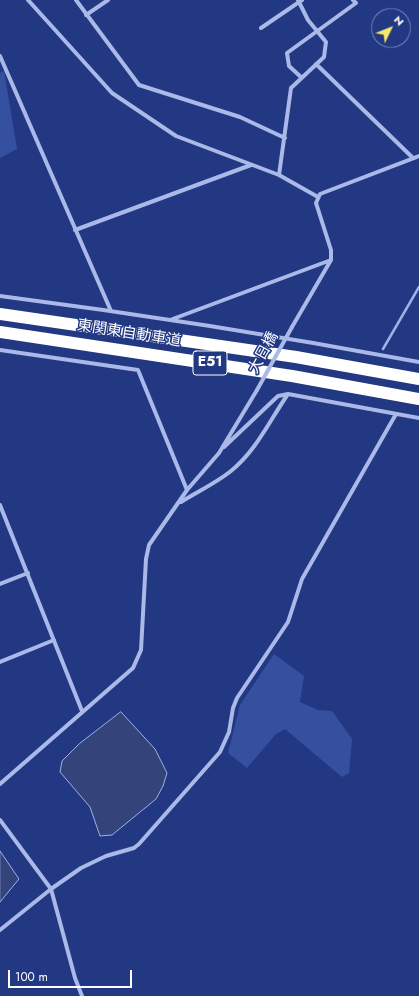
<!DOCTYPE html>
<html>
<head>
<meta charset="utf-8">
<style>
  body { margin:0 }
  #map { position:relative; width:419px; height:996px; overflow:hidden; background:#223883; font-family:Jost,sans-serif }
  canvas { display:block }
  .north { position:absolute; left:371px; top:8px; width:40px; height:40px; box-sizing:border-box; background:#223883; border:1px solid #7a88b5; border-radius:50%; rotate:47deg; font-size:11px; font-weight:700; line-height:16px; text-align:center; color:#fff }
  .north::after { content:''; display:block; margin:auto; width:14px; height:18px; background:#f4e86c; clip-path:polygon(50% 0,100% 100%,50% 72%,0 100%) }
  .scale { position:absolute; left:8px; top:970px; width:124px; height:18px; box-sizing:border-box; border:2px solid #fff; border-top:0; padding-left:5px; font-size:12px; line-height:14px; white-space:nowrap; color:#fff; -webkit-text-stroke:3px #223883; paint-order:stroke }
</style>
</head>
<body>
<div id="map">
<canvas width="419" height="996"></canvas>
<div class="north">N</div>
<div class="scale">100 m</div>
</div>
<script>
const c = document.querySelector('canvas').getContext('2d');
c.lineJoin = 'round';
function fill(path, color) { c.fillStyle = color; c.fill(path, 'evenodd'); }
function strokePath(path, color, width, dash) { c.strokeStyle = color; c.lineWidth = width; c.lineCap = dash ? 'butt' : 'round'; c.setLineDash(dash || []); c.stroke(path); }
function label(font, color, halo, rows, align = 'center') {
  c.font = font + ' Jost,"Noto Sans JP",sans-serif'; c.lineWidth = 3; c.setLineDash([]); c.textBaseline = 'middle'; c.strokeStyle = halo; c.fillStyle = color; for (const [text, x, y, turn = 0] of rows) {
    c.save(); c.translate(x, y); c.rotate((+turn || 0) * Math.PI / 180); c.textAlign = isNaN(turn) ? turn : align; if (halo) c.strokeText(text, 0, 0); c.fillText(text, 0, 0); c.restore();
  }
}
fill(new Path2D(`
  M4,71L17,149L0,158V73Z
  M274,654L304,676L300,702L318,710L332,711L352,739L349,773L342,777L285,729L276,734L247,768L228,753L240,705Z`), '#3650a0');
const water = new Path2D(`
  M121,712L155,749L167,773L163,786L156,799L112,835L100,836L90,807L60,772L62,761L79,744Z
  M0,851L19,879L0,902Z`);
fill(water, '#34447b');
strokePath(water, '#9eb1e9', 1);
strokePath(new Path2D(`
  M383,349L419,287`), '#9eb1e9', 2.5);
strokePath(new Path2D(`
  M28,0L112,93L176,136L279,175L318,197
  M76,0L139,85L240,117L285,138
  M86,15L108,0
  M261,28L302,0
  M0,56L111,311
  M316,64L413,158
  M302,78L289,66L287,53L356,3L353,0
  M279,175L291,88L324,57L326,42L308,20L298,0
  M75,230L251,165
  M0,296C140,314 280,336 419,362
  M170,320L331,260
  M292,327L331,260V250L316,203L320,194L419,156
  M0,350L138,370L187,490
  M224,447L278,396L288,394L419,418
  M181,502C197,492 216,483 231,471C256,451 270,420 288,394
  M0,505L82,711
  M0,584L28,573
  M0,662L54,640
  M0,784L133,668L141,650L146,559L149,545L187,490L219,453L257,390
  M0,820L51,889L75,978L82,996
  M0,930L51,889L81,868L106,856L134,848L139,844L220,752L229,732L233,708L237,698L288,622L302,579L396,414`), '#aab9e8', 4);
strokePath(new Path2D(`
  M0,314L296,357L419,379
  M0,332L292,376L419,399`), '#fff', 12);
strokePath(new Path2D(`
  M257,390L292,327`), '#aab9e8', 4);
for (const [x, y, w] of [
  [210,363,34]
]) { const box = new Path2D(); box.roundRect(x - w / 2, y - 12, w, 24, 3); c.fillStyle = '#223883'; c.fill(box); strokePath(box, '#fff', 1); }
label('bold 14px', '#fff', null, [
  ["E51",210,363]
]);
label('15px', '#fff', '#223883', [
  ["東関東自動車道",129,334,9],
  ["大日橋",264,353,-61]
]);
</script>
</body>
</html>
